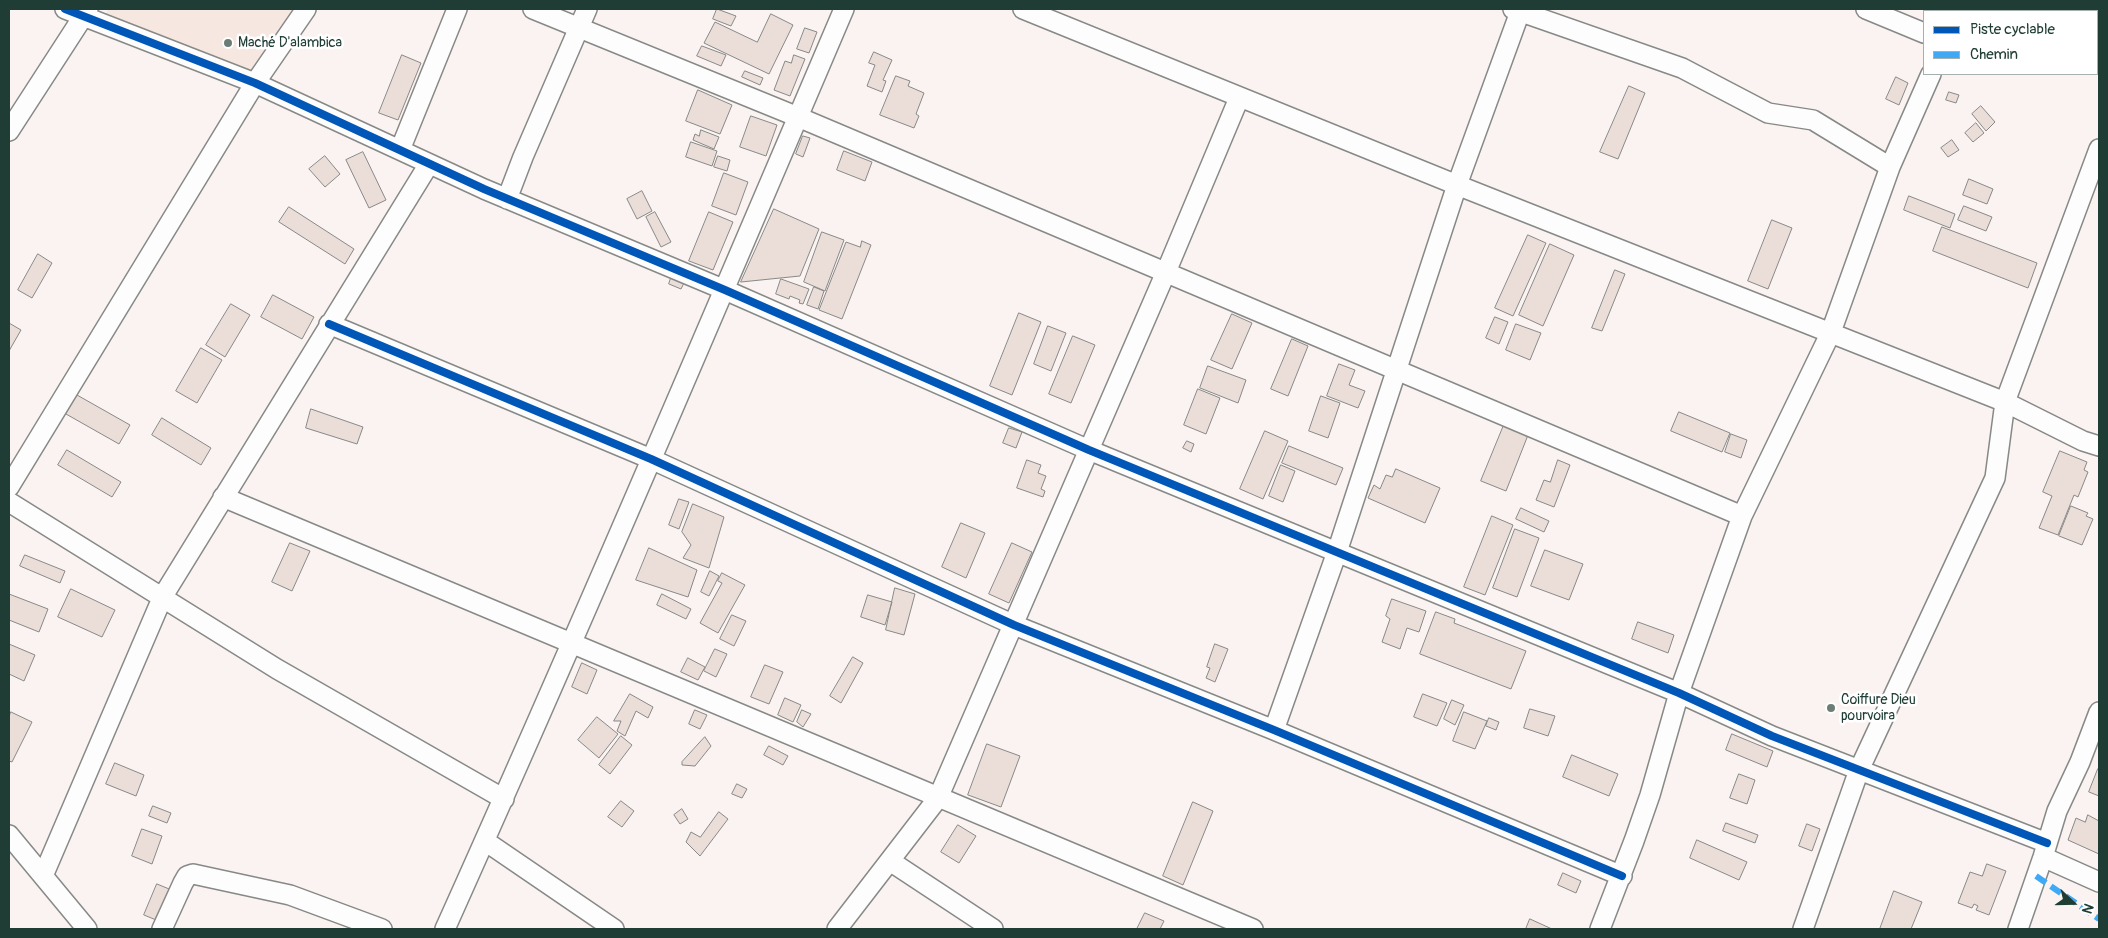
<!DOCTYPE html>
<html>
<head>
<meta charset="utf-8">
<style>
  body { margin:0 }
  #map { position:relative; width:2108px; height:938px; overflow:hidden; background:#faf3f2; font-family:Pangolin,sans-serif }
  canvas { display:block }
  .frame { position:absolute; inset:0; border:10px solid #1f3d34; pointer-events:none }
  .legend { position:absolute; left:1923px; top:10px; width:175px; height:65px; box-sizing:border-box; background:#fff; border:1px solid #a5b1ae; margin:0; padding:6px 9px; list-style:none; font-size:15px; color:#1f3d34 }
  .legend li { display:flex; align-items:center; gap:10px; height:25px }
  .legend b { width:25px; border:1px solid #a5b1ae }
  .north { position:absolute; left:2048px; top:878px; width:50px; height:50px; -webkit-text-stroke:4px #fff; paint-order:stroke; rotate:111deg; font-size:14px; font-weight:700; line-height:20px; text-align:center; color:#1f3d34 }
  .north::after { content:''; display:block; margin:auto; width:18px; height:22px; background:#1f3d34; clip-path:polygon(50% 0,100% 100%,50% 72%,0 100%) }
</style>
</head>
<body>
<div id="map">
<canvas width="2108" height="938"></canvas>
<div class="frame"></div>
<ul class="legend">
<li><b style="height:6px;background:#0057b8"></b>Piste cyclable</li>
<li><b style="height:6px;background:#3fa9f5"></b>Chemin</li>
</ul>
<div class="north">N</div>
</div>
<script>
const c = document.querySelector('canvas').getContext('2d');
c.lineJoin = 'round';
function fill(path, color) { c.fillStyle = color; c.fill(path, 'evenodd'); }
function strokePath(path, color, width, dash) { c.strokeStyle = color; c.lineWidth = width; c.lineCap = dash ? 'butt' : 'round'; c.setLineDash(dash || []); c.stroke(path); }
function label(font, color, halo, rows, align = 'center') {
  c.font = font + ' Pangolin,sans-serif'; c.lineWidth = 5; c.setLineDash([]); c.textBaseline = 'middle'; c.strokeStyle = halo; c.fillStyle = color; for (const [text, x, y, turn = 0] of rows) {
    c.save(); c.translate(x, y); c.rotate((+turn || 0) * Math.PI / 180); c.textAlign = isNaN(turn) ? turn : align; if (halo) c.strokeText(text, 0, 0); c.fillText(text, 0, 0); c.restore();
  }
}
fill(new Path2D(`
  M108,9H299L256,73L106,14Z`), '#f7e7e1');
const building = new Path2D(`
  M717,9L736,16L731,26L713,19Z
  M771,14L793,25L769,74L704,43L715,22L757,42Z
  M805,28L817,32L809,53L797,49Z
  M702,46L726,55L721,66L697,56Z
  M874,52L892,60L883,80L886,81L882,92L867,86L875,65L869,63Z
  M402,55L421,63L398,120L379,113Z
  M794,55L805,59L790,96L774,90L785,61L791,63Z
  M745,71L763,78L760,85L742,77Z
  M896,76L910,81L908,86L924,93L916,114L919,116L914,128L880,115Z
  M1896,77L1908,83L1899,105L1886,99Z
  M1629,86L1645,93L1618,159L1600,152Z
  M698,90L732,105L720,134L686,121Z
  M1949,92L1959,95L1956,103L1946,100Z
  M1981,106L1995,122L1986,131L1972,114Z
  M751,116L777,125L766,156L740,147Z
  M1976,123L1984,133L1973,142L1965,133Z
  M701,130L719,137L714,149L693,140L695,134L699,136Z
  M803,136L810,138L803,157L796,154Z
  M1952,140L1959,150L1948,157L1941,148Z
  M691,142L717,151L712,166L686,157Z
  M844,151L872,162L865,181L837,170Z
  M363,152L386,200L369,208L346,160Z
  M325,156L340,174L325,187L309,169Z
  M718,156L730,160L727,171L714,167Z
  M724,173L748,182L736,215L712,206Z
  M1969,179L1993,189L1987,204L1963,195Z
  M642,191L652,211L637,219L627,199Z
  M1909,196L1955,214L1950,228L1904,210Z
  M1964,206L1992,217L1986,231L1958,220Z
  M289,207L354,249L345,264L279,222Z
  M774,209L819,229L800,276L741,282Z
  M655,212L671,242L661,247L646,217Z
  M709,212L733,222L713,270L689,261Z
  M1772,220L1792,228L1768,289L1748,281Z
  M1942,227L2037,263L2028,288L1933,251Z
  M822,232L844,240L825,291L804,282Z
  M1528,235L1546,243L1513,316L1495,308Z
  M862,241L871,245L842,319L819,310L846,242L860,247Z
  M1550,244L1574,255L1543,326L1519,315Z
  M38,254L52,263L32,298L18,290Z
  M1615,270L1625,274L1602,331L1592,328Z
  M671,278L684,283L681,289L669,284Z
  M781,279L809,289L803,304L799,303L800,300L790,296L789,299L776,294Z
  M814,287L824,291L818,309L807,305Z
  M273,295L314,317L302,339L261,317Z
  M231,304L250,315L225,357L206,345Z
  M1019,313L1041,322L1012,395L990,386Z
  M1232,314L1252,323L1232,369L1211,360Z
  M1495,317L1508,322L1499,344L1486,338Z
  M9,323L21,330L9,351Z
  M1516,324L1541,333L1530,360L1506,350Z
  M1048,326L1066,333L1051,371L1034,364Z
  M1073,336L1095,345L1071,403L1049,394Z
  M1292,339L1308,346L1288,396L1271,389Z
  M201,348L222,360L197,403L176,391Z
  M1339,364L1355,370L1349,385L1365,391L1358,408L1327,396Z
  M1208,366L1246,380L1238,403L1200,388Z
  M1198,389L1220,398L1206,434L1184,425Z
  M77,395L130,425L119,444L66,414Z
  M1321,396L1340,403L1328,438L1309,431Z
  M311,409L363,427L357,444L306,428Z
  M1679,412L1730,433L1722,452L1671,431Z
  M162,418L211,448L201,465L152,435Z
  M1504,425L1528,435L1506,491L1481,481Z
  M1009,428L1022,432L1016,448L1003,443Z
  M1265,431L1288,441L1263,499L1240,489Z
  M1731,434L1747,440L1741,458L1725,452Z
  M1187,441L1194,444L1191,452L1183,448Z
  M1289,446L1343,468L1336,485L1282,463Z
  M67,450L121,482L112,497L58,465Z
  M2060,451L2087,462L2084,470L2088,472L2078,497L2074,495L2058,535L2039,528L2052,496L2043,492Z
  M1027,460L1041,465L1038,473L1046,476L1041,489L1045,491L1043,497L1017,488Z
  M1558,460L1570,465L1554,507L1536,500L1544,480L1550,482Z
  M1281,465L1295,471L1283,502L1269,496Z
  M1396,469L1440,488L1425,523L1368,498L1374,485L1380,489L1386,475L1392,477Z
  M679,499L689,502L679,529L669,525Z
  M693,504L724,517L709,568L683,558L691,545L682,532Z
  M2071,506L2088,513L2086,516L2093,519L2082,545L2059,536Z
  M1521,508L1549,521L1544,532L1516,519Z
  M1492,516L1513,525L1485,595L1464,587Z
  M961,523L985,533L966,578L942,567Z
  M1515,529L1539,538L1517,597L1493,588Z
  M290,543L310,551L292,591L272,582Z
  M1012,543L1032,552L1009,603L989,594Z
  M649,548L697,570L688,597L636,580Z
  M1545,550L1583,564L1569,600L1531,586Z
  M25,555L65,571L60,583L20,566Z
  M710,571L719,576L709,596L701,592Z
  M722,573L745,585L718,633L700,623L722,583L718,581Z
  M895,588L915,594L904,635L886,630Z
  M71,589L115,610L102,637L58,617Z
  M9,594L48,609L39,632L9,620Z
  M662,594L691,609L686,619L657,605Z
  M868,595L892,602L885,625L861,617Z
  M1392,599L1426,611L1419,632L1407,628L1400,649L1382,642L1390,619L1386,616Z
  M1436,612L1455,619L1454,623L1526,651L1511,689L1420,654Z
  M732,615L746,621L734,646L720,639Z
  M1638,622L1674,635L1668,653L1632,639Z
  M9,644L35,655L24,681L9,674Z
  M1215,644L1228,649L1215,682L1206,678L1210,668L1207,667Z
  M715,649L727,654L716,677L704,671Z
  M853,657L863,663L841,703L830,696Z
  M688,658L705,667L698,680L681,672Z
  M582,663L597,670L587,694L572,687Z
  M765,665L783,672L769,704L751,697Z
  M630,694L653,707L648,718L636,711L625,736L617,731L621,721H614Z
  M1423,694L1447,703L1437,726L1414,717Z
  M785,698L801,705L793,722L778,715Z
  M1452,700L1464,705L1455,725L1444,719Z
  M1530,709L1555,716L1548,736L1524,728Z
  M695,710L707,715L700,729L689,724Z
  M802,710L811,714L803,727L797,722Z
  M11,712L32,722L12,762L9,761V717Z
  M1464,712L1487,721L1475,749L1453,741Z
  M597,717L618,734L599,758L578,740Z
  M1489,718L1499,722L1496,730L1486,726Z
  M1732,734L1773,751L1767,767L1726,750Z
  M621,736L632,745L610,774L599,765Z
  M705,737L711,746L695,766L682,765V762Z
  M987,744L1020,756L1001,807L968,795Z
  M769,746L788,756L783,765L764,755Z
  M1572,755L1618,774L1609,796L1563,777Z
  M115,763L144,775L136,796L106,784Z
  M2098,769L2099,770V796L2089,792Z
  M1739,774L1755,780L1747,804L1730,798Z
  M737,784L747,789L742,798L732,794Z
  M621,801L634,811L622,827L608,817Z
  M1193,802L1213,811L1183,885L1163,876Z
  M153,806L171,813L167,823L149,816Z
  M682,809L688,819L680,824L674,815Z
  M719,812L728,819L700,856L686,842L691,832L700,837Z
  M2088,815L2099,821V854L2068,840L2076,818L2085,822Z
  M1726,823L1758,835L1755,843L1723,831Z
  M1807,824L1820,829L1812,851L1799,846Z
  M958,825L976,836L959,863L941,852Z
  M142,829L162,836L152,864L132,856Z
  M1697,840L1747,862L1739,880L1690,858Z
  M1987,864L2006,871L1989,915L1976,910L1978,906L1974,904L1972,908L1958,903L1970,872L1982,876Z
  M1563,873L1581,881L1576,893L1558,885Z
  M157,884L174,891L161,922L144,915Z
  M1894,891L1922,902L1911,929H1880Z
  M1145,913L1164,921L1160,929H1137Z
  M1530,919L1552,929H1526Z`);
fill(building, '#ebddd8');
strokePath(building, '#878987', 1);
const minor = new Path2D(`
  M65,9L255,83L484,189L725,290L1089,450L1679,693L1772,736L2047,843
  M533,9L798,117L1742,516
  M1023,9L1457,185L2005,402L2083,441L2099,446
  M1513,9L1682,68L1768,113L1813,120L1890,167
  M1866,9L1924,33
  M1955,11L1956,9
  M9,131L88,9
  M400,150L457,9
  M507,199L523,157L587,9
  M329,324L651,459L1014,625L1274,730L1622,876
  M9,487L255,83L306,9
  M223,497L1253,929
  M9,502L277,669L504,799
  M1274,730L1337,552L1457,185L1521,9
  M9,835L87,929
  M485,841L614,929
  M2043,857L2099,882
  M890,861L993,929
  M43,876L163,596L429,164
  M162,929L183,883L187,876L193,874L290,895L382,929
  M445,929C582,624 713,316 844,9
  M837,929L938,798L1166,272L1239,98
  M1600,929L1634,841L1650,795L1679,693L1742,516L1831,332L1890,167L1931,74
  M1803,929L1859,770L1995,478L2005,402L2099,149
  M2018,929L2043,857L2057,811L2080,762L2099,712`);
strokePath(minor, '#878987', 22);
strokePath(minor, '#fefdfd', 19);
strokePath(new Path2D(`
  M2036,876L2099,919`), '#3fa9f5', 6, [12, 6]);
strokePath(new Path2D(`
  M65,9L255,83L484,189L725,290L1089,450L1679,693L1772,736L2047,843
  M329,324L651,459L1014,625L1274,730L1622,876`), '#0057b8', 8);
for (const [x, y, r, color] of [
  [228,43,5,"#6c7d76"],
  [1831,708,5,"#6c7d76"]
]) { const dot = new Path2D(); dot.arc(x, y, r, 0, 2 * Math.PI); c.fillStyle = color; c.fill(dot); strokePath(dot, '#fff', 2); }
label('14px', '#1f3d34', '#fff', [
  ["Maché D'alambica",238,43],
  ["Coiffure Dieu",1841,700],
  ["pourvoira",1841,716]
], 'left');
</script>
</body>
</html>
